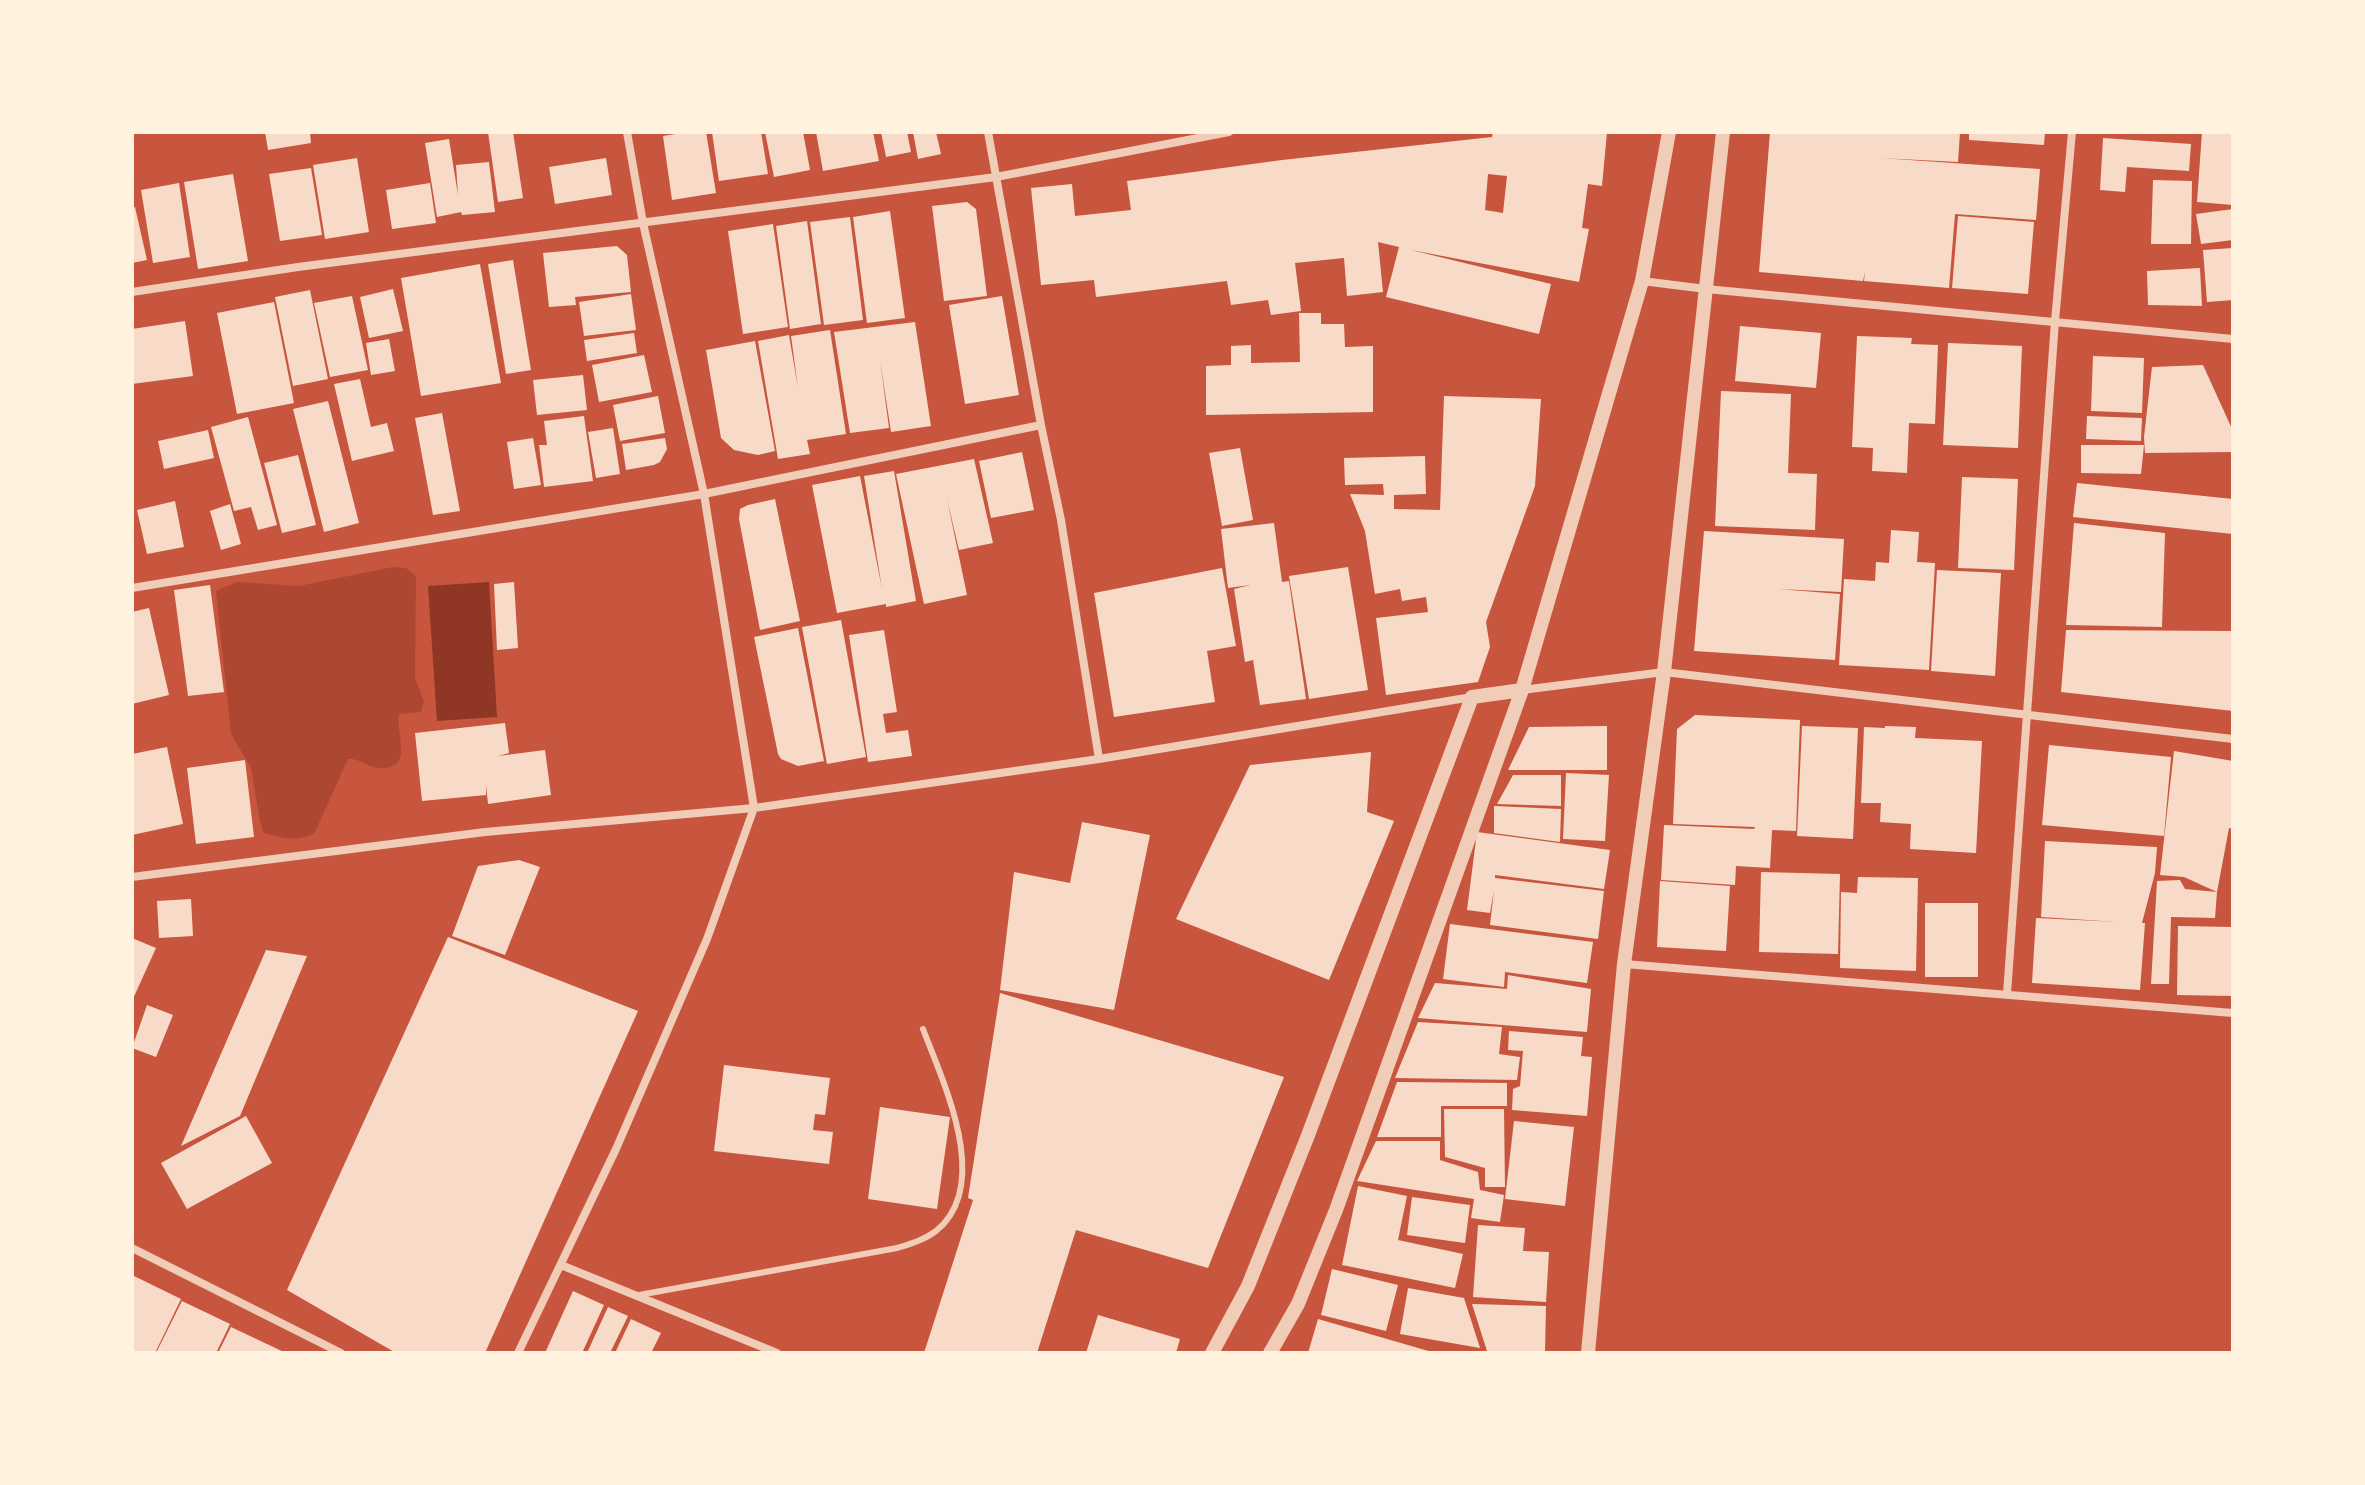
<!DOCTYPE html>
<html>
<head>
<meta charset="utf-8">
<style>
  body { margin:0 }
  #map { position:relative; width:2365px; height:1485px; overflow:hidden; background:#c8553d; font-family:Signika,sans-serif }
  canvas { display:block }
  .frame { position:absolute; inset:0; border:134px solid #fff3e0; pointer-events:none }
</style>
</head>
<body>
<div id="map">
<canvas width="2365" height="1485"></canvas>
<div class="frame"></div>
</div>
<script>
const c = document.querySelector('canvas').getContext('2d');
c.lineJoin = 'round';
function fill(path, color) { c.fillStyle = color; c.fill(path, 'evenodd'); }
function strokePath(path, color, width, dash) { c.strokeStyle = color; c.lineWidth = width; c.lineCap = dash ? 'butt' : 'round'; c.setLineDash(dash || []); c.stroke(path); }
fill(new Path2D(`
  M393,567L406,568L416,576L415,678L424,701L421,712L399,714C395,732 416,771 378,768C367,767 360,758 348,759L315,832C300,843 281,838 264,833L260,822L251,768L231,734L216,591L237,582L299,586Z`), '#ae4732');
fill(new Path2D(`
  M489,582L497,717L437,721L428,586Z`), '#8f3625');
fill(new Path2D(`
  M265,132H310L311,143L268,150Z
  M488,132H513L523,198L498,202Z
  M688,132H706L716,193L672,200L663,136Z
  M712,132H761L768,174L719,181Z
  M765,132H803L810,170L774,177Z
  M816,132H873L879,161L823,171Z
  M881,132H907L911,152L886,157Z
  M913,132H936L941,154L918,159Z
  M1493,132H1607L1602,186L1588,184L1582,228L1589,229L1579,282L1411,250L1551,284L1539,334L1386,297L1399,247L1378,242L1383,292L1347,296L1344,258L1295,263L1301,311L1271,315L1268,300L1231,305L1227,281L1096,297L1094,280L1041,285L1031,188L1072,184L1075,216L1131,210L1127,181L1282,160L1492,137ZM1488,174L1507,176L1503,213L1485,210Z
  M1770,132H1960L1958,162L1880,158L2040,169L2036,220L1955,214L1949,288L1864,281L1865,272L1863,281L1759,272Z
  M1969,132H2045L2044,145L1969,140Z
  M2202,132H2233V205L2197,202Z
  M2103,138L2191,144L2189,171L2127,167L2125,192L2100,190Z
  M449,139L458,195L456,165L489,162L495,212L462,215L461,212L437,217L425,143Z
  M357,158L369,232L325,239L313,165Z
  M606,158L612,195L555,204L549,167Z
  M311,168L322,235L280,241L269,174Z
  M233,174L248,261L198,269L184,182Z
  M2153,180L2192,181L2191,244H2151Z
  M179,183L190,257L153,263L141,190Z
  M430,183L436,223L392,229L386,190Z
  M967,202L976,209L987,296L944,301L932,206Z
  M135,207L147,260L132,263V208Z
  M2233,209V240L2201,244L2196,214Z
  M890,211L905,318L867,323L853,217Z
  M1958,216L2034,222L2028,294L1952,288Z
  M850,217L863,320L824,325L810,222Z
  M807,221L821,324L790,329L776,226Z
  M773,224L788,327L743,334L728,231Z
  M617,246L627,255L631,292L575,297L576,305L549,307L543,253Z
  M2233,248V300L2207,302L2203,250Z
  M513,260L531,370L506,374L488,264Z
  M480,264L501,383L421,396L401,278Z
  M2200,268L2202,306L2148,305L2147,271Z
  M393,289L403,331L369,338L360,297Z
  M310,290L328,379L293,386L275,297Z
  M631,294L636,330L584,336L579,302Z
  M352,296L368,370L330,377L314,303Z
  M1002,296L1019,395L965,404L949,305Z
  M274,302L294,403L237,414L217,313Z
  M1299,313H1321V324H1344L1345,347L1373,346V412L1206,415V366L1231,365V346L1251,345V363L1300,362Z
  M185,321L193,376L132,384V329Z
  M915,322L931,426L891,432L880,360L889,428L850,433L834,332Z
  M1740,326L1821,333L1816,388L1735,381Z
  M830,330L846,434L807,440L810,454L778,459L758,341L789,335L798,388L791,336Z
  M634,333L637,353L587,361L584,340Z
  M1857,336L1912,338L1911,344L1938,345L1935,424L1909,423L1907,473L1872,471L1873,448L1852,447Z
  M389,339L395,371L371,375L366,343Z
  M755,341L775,451L758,455L734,450L721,438L706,350Z
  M1948,343L2022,346L2018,448L1943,445Z
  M644,355L652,392L599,402L592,365Z
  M2093,356L2144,358L2142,413L2091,411Z
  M2203,365L2233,431V452L2145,453L2144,437L2152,367Z
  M583,375L587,410L537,415L533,380Z
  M360,379L371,427L387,423L394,451L352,461L334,384Z
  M1721,391L1791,394L1788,473L1817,474L1815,530L1715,526Z
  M658,396L665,433L620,441L613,405Z
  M1444,396L1541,399L1535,486L1486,622L1490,647L1478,682L1386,695L1376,618L1428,612L1426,597L1402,601L1400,589L1375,594L1365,531L1350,494L1384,495L1383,484L1345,485L1344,458L1425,456L1426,494L1394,495V509L1440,510Z
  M328,401L359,523L324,532L293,409Z
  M442,413L460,511L433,515L415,418Z
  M584,416L593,481L544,487L539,445H547L544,421Z
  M2087,416L2142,418L2141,441L2086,439Z
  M248,417L277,525L258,530L251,507L234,511L211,427Z
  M613,428L620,474L596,478L588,432Z
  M208,430L214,458L164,469L158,441Z
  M533,438L541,485L514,489L507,442Z
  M665,438L667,449L660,462L654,465L626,470L622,444Z
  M2081,445H2144L2141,474L2081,473Z
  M1240,448L1253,520L1222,526L1209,453Z
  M1022,452L1034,510L991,518L979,461Z
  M298,455L316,525L282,533L264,463Z
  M974,459L993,543L959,550L947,499L967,595L924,604L896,474Z
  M894,471L916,601L886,607V604L837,613L812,485L860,476L882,589L864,476Z
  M1962,477L2018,479L2014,570L1958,568Z
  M2077,483L2233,499V534L2073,517Z
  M775,499L800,621L760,630L739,519L740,509L748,505Z
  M175,501L184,547L147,554L137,510Z
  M230,504L241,544L221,550L210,511Z
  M1274,523L1282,582L1289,581L1306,699L1260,705L1253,660L1245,662L1234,589L1250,585L1228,588L1221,529Z
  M2074,523L2165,533L2162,627L2066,625Z
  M1891,530L1919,532L1917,562L1935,563L1929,670L1839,665L1844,579L1875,581L1876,562L1889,563Z
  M1704,531L1844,539L1841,592L1778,589L1840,594L1835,660L1694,651Z
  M1348,567L1368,690L1309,699L1289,576Z
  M1222,568L1236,646L1207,651L1215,702L1114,717L1094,593Z
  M1937,570L2001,573L1995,676L1931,671Z
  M514,582L518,648L497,650L494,584Z
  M210,585L224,692L188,696L174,590Z
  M149,608L169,695L132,704V612Z
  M841,620L866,757L827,764L802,627Z
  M798,628L824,761L798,766L781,759L778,754L754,637Z
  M884,630L897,712L883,714L886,733L908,730L912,756L868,762L849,635Z
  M2066,630L2233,631V711L2061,692Z
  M1695,715L1800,720L1796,831L1772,830L1770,868L1736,866L1735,885L1661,880L1664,825L1754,829L1755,827L1673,824L1677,729Z
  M505,723L509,753L498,756L545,750L551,795L488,804L486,785V795L422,801L415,733Z
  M1607,726V770H1508L1529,727Z
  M1802,726L1858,728L1853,839L1797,836Z
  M1885,726L1916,727L1915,738L1982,741L1976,853L1910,849L1911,824L1880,822L1881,803H1861L1864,727L1885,728Z
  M2049,745L2171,757L2164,836L2042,825Z
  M167,747L183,824L132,835V754Z
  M2174,751L2233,761V829L2229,828L2217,892L2184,877L2160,875Z
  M1371,752L1367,812L1394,821L1329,980L1176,919L1250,765Z
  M245,760L254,837L196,844L187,768Z
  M1566,773L1609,775L1605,841L1563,839Z
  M1513,775H1561V806L1497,804Z
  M1494,806L1561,809L1560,842L1494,833Z
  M1082,822L1150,835L1114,1010L1000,990L1014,872L1070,883Z
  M1477,832L1610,850L1604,889L1495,875V878L1604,891L1598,939L1490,925L1494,890L1490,913L1467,910Z
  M2045,841L2157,847L2155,873L2142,923H2145L2140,990L2032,983L2036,918L2118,922L2041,917Z
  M519,860L540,867L505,955L452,936L478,866Z
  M1761,872L1840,874L1838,954L1759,952Z
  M1858,877L1918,878L1916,971L1840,968L1841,892L1857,893Z
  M2180,880L2185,889L2217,892L2215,918L2171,917L2169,984H2151L2157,881Z
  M1660,881L1730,886L1726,951L1657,947Z
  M191,899L193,936L159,938L157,901Z
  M1925,903H1978V977H1925Z
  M1450,924L1593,942L1587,983L1505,972L1504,987L1443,979Z
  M2178,926L2233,927V996L2177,995Z
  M448,937L638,1011L485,1353H396L287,1290Z
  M132,938L156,948L132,1001Z
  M266,950L307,956L240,1116L181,1146Z
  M1508,975L1591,989L1587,1032L1418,1018L1435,983L1507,989Z
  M1000,993L1284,1077L1208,1268L1076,1230L1037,1353H924L973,1200L968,1198Z
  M147,1005L173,1015L156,1057L132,1048Z
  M1418,1022L1502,1027L1499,1054L1520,1057L1517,1080L1395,1078Z
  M1509,1031L1583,1037L1581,1056L1592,1057L1587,1116L1512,1110L1513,1089L1520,1086L1523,1051L1508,1050Z
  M724,1065L830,1078L825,1115L815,1114L813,1130L833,1132L829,1164L714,1151Z
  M1397,1082L1507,1083V1106H1441V1137H1377Z
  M880,1107L950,1117L937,1209L868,1199Z
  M1444,1109H1504L1505,1187H1485V1168L1445,1157Z
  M246,1116L272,1163L187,1209L161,1163Z
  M1514,1121L1574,1127L1565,1206L1505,1199Z
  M1376,1141H1440V1160L1478,1172L1480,1190L1504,1195L1500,1222L1471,1218L1474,1199L1357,1181Z
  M1358,1186L1407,1196L1398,1240L1463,1254L1455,1288L1342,1265Z
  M1412,1197L1470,1205L1465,1243L1407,1235Z
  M1478,1225L1525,1228L1523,1251L1549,1252L1546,1302L1473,1297Z
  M1332,1269L1398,1285L1386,1331L1321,1315Z
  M132,1275L181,1299L155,1353H132Z
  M1408,1288L1464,1298L1480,1348L1400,1334Z
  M573,1291L604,1305L582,1353H545Z
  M182,1301L230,1324L216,1353H156Z
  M1472,1304L1546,1306L1545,1352L1487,1351Z
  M608,1307L628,1316L610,1353H587Z
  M1098,1315L1180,1339L1176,1353H1086Z
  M631,1319L661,1333L651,1353H615Z
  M1318,1319L1432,1352L1431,1353H1308Z
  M231,1327L286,1353H218Z`), '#f7dbc8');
strokePath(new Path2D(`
  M639,1295L897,1248C910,1244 924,1240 936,1231C993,1185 943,1082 923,1029`), '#f1ccb7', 6);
strokePath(new Path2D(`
  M988,132L1041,425L1061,520L1099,759
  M1642,281L1706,289L2233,339
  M132,292L298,267L996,177L1229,132
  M132,588L704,494L1041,425
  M1522,690L1664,672L2233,739
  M132,877L485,832L754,808L1099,759L1472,697
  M1624,964L2233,1013
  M2007,994L2055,321L2072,132
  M132,1248L341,1353
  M561,1265L777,1353
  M518,1353L616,1149L707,939L754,808L704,494L643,223L627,132`), '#f1ccb7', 8);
strokePath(new Path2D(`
  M1212,1353L1248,1286L1307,1138L1472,697L1522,690
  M1270,1353L1298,1304L1336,1210L1522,690L1642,281L1669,132
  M1588,1353L1624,964L1664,672L1723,132`), '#f1ccb7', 14);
</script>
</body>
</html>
